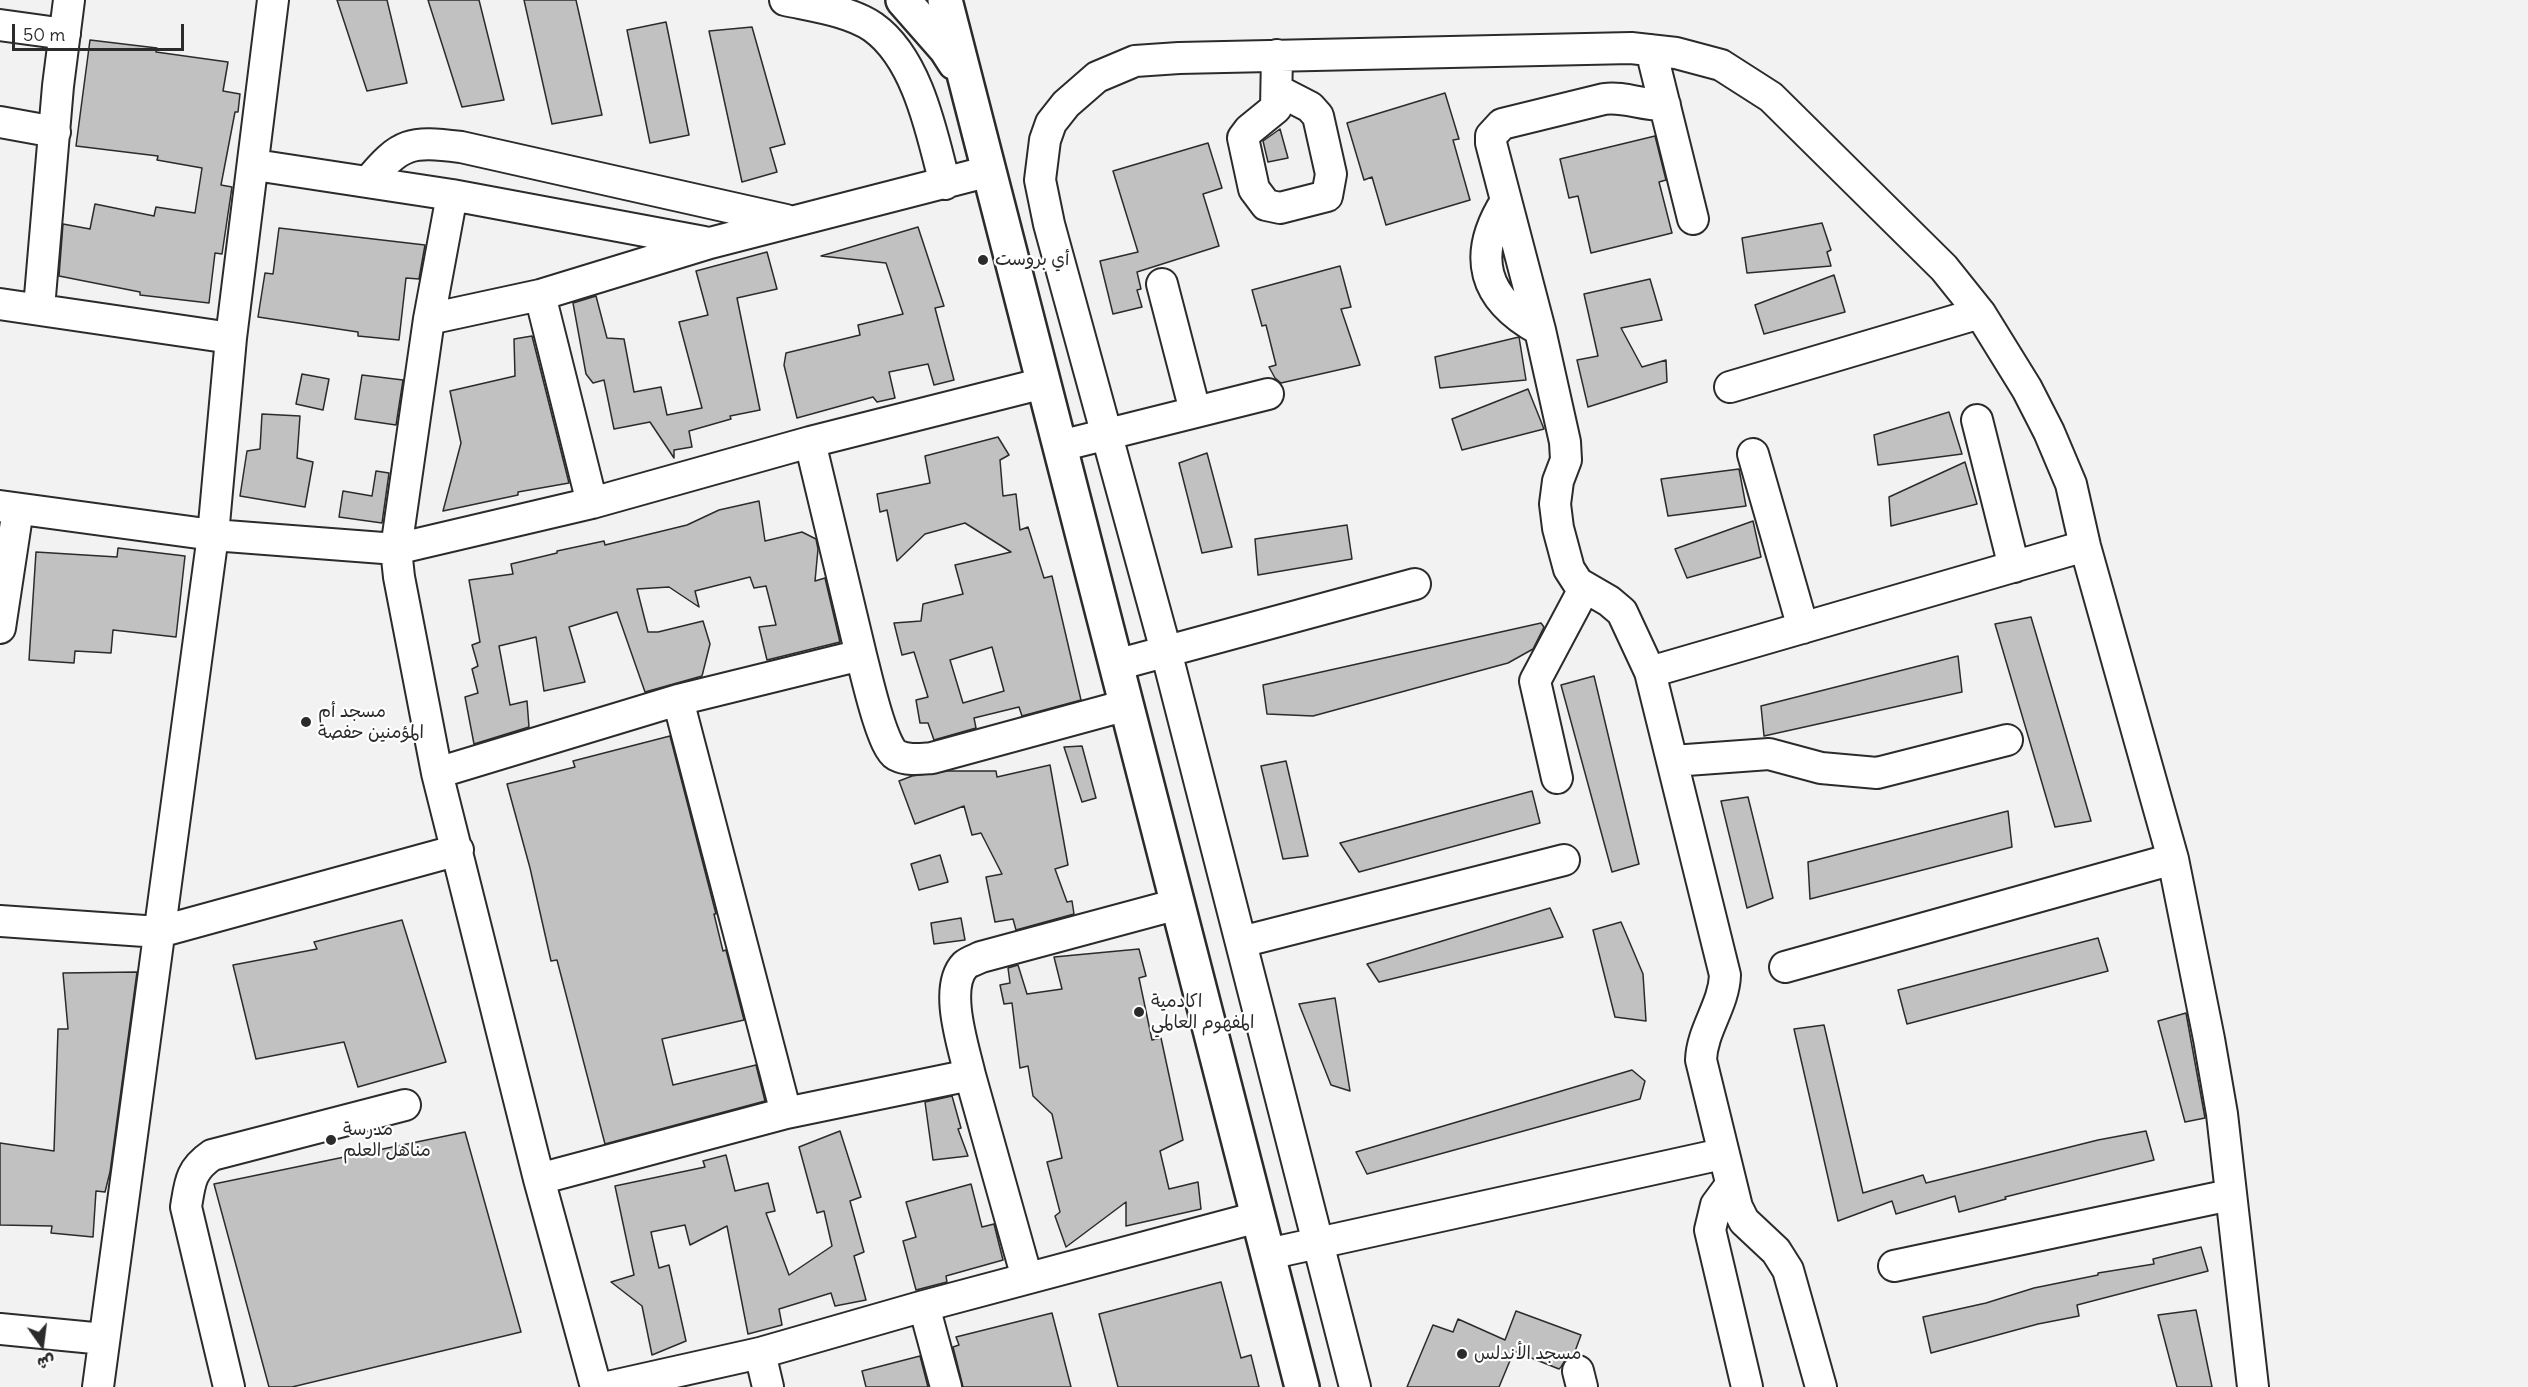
<!DOCTYPE html>
<html>
<head>
<meta charset="utf-8">
<style>
  body { margin:0 }
  #map { position:relative; width:2528px; height:1387px; overflow:hidden; background:#f2f2f2; font-family:Delius,"Playpen Sans Arabic",sans-serif }
  canvas { display:block }
  .north { position:absolute; left:12px; top:1315px; width:60px; height:60px; -webkit-text-stroke:4px #fff; paint-order:stroke; rotate:166deg; font-size:16px; font-weight:700; line-height:24px; text-align:center; color:#2b2b2b }
  .north::after { content:''; display:block; margin:auto; width:21px; height:27px; background:#2b2b2b; clip-path:polygon(50% 0,100% 100%,50% 72%,0 100%) }
  .scale { position:absolute; left:12px; top:24px; width:172px; height:27px; box-sizing:border-box; border:3px solid #2b2b2b; border-top:0; padding-left:8px; font-size:18px; line-height:21px; white-space:nowrap; color:#2b2b2b; -webkit-text-stroke:4px #fff; paint-order:stroke }
</style>
</head>
<body>
<div id="map">
<canvas width="2528" height="1387"></canvas>
<div class="north">ش</div>
<div class="scale">50 m</div>
</div>
<script>
const c = document.querySelector('canvas').getContext('2d');
c.lineJoin = 'round';
function fill(path, color) { c.fillStyle = color; c.fill(path, 'evenodd'); }
function strokePath(path, color, width, dash) { c.strokeStyle = color; c.lineWidth = width; c.lineCap = dash ? 'butt' : 'round'; c.setLineDash(dash || []); c.stroke(path); }
function label(font, color, halo, rows, align = 'center') {
  c.font = font + ' Delius,"Playpen Sans Arabic",sans-serif'; c.lineWidth = 4.5; c.setLineDash([]); c.textBaseline = 'middle'; c.strokeStyle = halo; c.fillStyle = color; for (const [text, x, y, turn = 0] of rows) {
    c.save(); c.translate(x, y); c.rotate((+turn || 0) * Math.PI / 180); c.textAlign = isNaN(turn) ? turn : align; if (halo) c.strokeText(text, 0, 0); c.fillText(text, 0, 0); c.restore();
  }
}
const building = new Path2D(`
  M337,0H387L407,83L367,91Z
  M428,0H479L504,100L462,107Z
  M524,0H576L602,115L552,124Z
  M666,22L689,135L650,143L627,30Z
  M752,27L785,144L770,148L777,172L742,182L709,31Z
  M90,40L157,48L156,52L228,62L223,91L240,94L238,112H235L221,185L232,187L222,254L215,253L209,303L140,295V292L59,276L63,224L90,229L95,204L154,216L156,207L195,213L202,168L157,160L158,156L76,146Z
  M1445,93L1459,139L1453,140L1470,200L1386,225L1372,177L1364,180L1347,123Z
  M1280,129L1288,158L1268,162L1263,141Z
  M1655,136L1666,180L1659,182L1672,233L1591,253L1578,196L1569,198L1560,159Z
  M1208,143L1222,188L1203,194L1219,246L1137,272L1141,289L1137,290L1142,307L1113,314L1100,261L1138,252L1113,171Z
  M1822,223L1831,250L1827,252L1831,266L1747,273L1742,238Z
  M918,227L944,306L935,308L954,380L934,385L928,364L889,372L895,398L877,402L873,397L797,418L784,365L786,353L860,335L858,325L903,314L886,263L821,256Z
  M279,228L425,245L419,279L406,278L399,340L358,336V332L258,317L265,273L273,274Z
  M767,252L777,289L737,298L760,410L730,416L731,419L689,431L692,447L674,450V458L650,422L614,429L604,380L593,383L586,374L573,303L596,296L607,338L624,339L634,392L661,387L667,415L702,408L679,322L708,315L696,271Z
  M1340,266L1351,307L1341,309L1360,365L1281,383L1275,378L1269,367L1276,365L1266,325L1262,326L1252,290Z
  M1834,275L1845,312L1764,334L1755,305Z
  M1650,279L1662,320L1621,328L1642,367L1666,360L1667,382L1588,407L1577,360L1598,356L1584,294Z
  M532,336L569,483L518,492V495L443,511L461,443L450,391L515,376L514,339Z
  M1519,337L1526,380L1440,388L1435,357Z
  M302,374L329,379L323,410L296,404Z
  M362,375L403,380L396,425L355,419Z
  M1528,389L1544,429L1462,450L1452,419Z
  M1949,412L1962,454L1878,465L1874,435Z
  M262,414L300,416L297,458L313,462L305,507L240,496L247,451L260,449Z
  M998,437L1009,455L1000,460L1003,496L1016,494L1020,530L1028,527L1044,578L1052,576L1081,700L1022,716L1019,707L974,718L976,728L934,740L928,723H920L916,700L928,697L914,652L902,655L894,623L921,621L923,604L963,594L955,565L1011,552L965,523L925,534L897,561L887,510L880,512L877,494L930,483L925,456ZM992,647L1004,691L963,703L950,660Z
  M1207,453L1232,547L1202,553L1179,463Z
  M1965,462L1977,504L1891,526L1889,497Z
  M1739,469L1746,506L1668,516L1661,479Z
  M376,471L389,473L382,523L339,517L343,491L372,496Z
  M759,501L765,541L802,532L816,539L818,549L815,581L825,578L840,642L767,660L759,627L776,625L766,586L754,588L750,577L695,591L699,607L669,587L637,589L648,632H658L703,621L710,644L702,676L645,692L617,612L569,627L585,682L544,691L536,637L499,646L510,705L527,701L529,727L474,744L465,697L478,693L472,669L478,666L472,645L480,642L469,580L513,574L511,564L557,553V551L604,541L605,545L687,525L719,510Z
  M1753,521L1761,557L1687,578L1675,549Z
  M1347,525L1352,559L1258,575L1255,539Z
  M118,548L185,556L176,637L113,630L111,653L75,651L74,663L29,660L36,552L117,557Z
  M2031,617L2091,821L2055,827L1995,624Z
  M1541,623L1544,627L1533,649L1508,663L1313,716L1267,714L1263,685Z
  M1958,656L1962,692L1764,736L1761,706Z
  M1594,676L1639,864L1612,872L1561,685Z
  M670,736L716,914H714L723,951L726,950L744,1020L662,1039L673,1085L756,1065L765,1101L605,1144L557,960L551,961L530,868L507,784L575,767L573,761Z
  M1082,746L1096,798L1082,802L1064,747Z
  M1286,761L1308,856L1283,859L1261,766Z
  M1050,765L1068,865L1055,869L1067,902L1072,901L1074,914L1016,930L1013,919L995,922L986,877L1002,874L981,833L972,835L964,806L915,824L899,781L912,776L948,771H996L997,777Z
  M1532,791L1540,823L1359,872L1340,843Z
  M1748,797L1773,898L1747,908L1721,801Z
  M2008,811L2012,847L1810,899L1808,862Z
  M940,855L948,882L919,890L911,864Z
  M1550,908L1563,937L1379,982L1367,964Z
  M961,918L965,940L934,944L931,923Z
  M402,920L446,1062L358,1087L344,1042L256,1059L233,965L317,949L314,942Z
  M1621,922L1643,974L1646,1021L1615,1017L1593,930Z
  M2098,938L2108,971L1907,1024L1898,990Z
  M1139,949L1146,976L1139,978L1152,1040L1161,1038L1183,1140L1160,1151L1169,1189L1198,1182L1201,1209L1126,1226V1202L1066,1247L1055,1216L1060,1212L1047,1162L1062,1158L1052,1114L1033,1096L1028,1066L1020,1068L1012,1003L1004,1004L1000,985L1010,983L1008,968L1018,965L1027,994L1062,989L1054,957Z
  M137,972L110,1172L105,1192L96,1191L93,1237L51,1233L52,1226L0,1225V1143L54,1151L58,1029H68L63,973Z
  M1335,998L1350,1091L1331,1085L1299,1004Z
  M2186,1013L2205,1118L2185,1122L2158,1021Z
  M1824,1025L1863,1193L1923,1175L1926,1183L2098,1140L2146,1131L2154,1160L2005,1197L2006,1199L1959,1212L1955,1196L1896,1214L1892,1201L1838,1221L1794,1029Z
  M1632,1070L1645,1081L1640,1099L1367,1174L1356,1152Z
  M952,1096L961,1128L958,1129L968,1156L933,1160L925,1102Z
  M840,1131L861,1197L850,1201L864,1252L854,1256L866,1300L835,1306L831,1293L779,1309L782,1325L748,1334L727,1226L690,1245L685,1225L651,1232L659,1268L669,1265L686,1341L652,1355L642,1306L611,1282L634,1275L615,1186L705,1167L703,1161L726,1155L735,1191L768,1183L775,1211L766,1213L789,1275L832,1246L824,1211L817,1213L799,1147Z
  M465,1132L521,1332L292,1387H269L214,1184Z
  M971,1184L982,1227L994,1224L1003,1260L946,1276L947,1282L916,1290L903,1241L916,1237L906,1202Z
  M2201,1247L2208,1271L2077,1305L2079,1316L2038,1324L1931,1353L1923,1317L1986,1303L2034,1288L2098,1275V1273L2154,1264L2153,1259Z
  M1221,1282L1241,1358L1251,1355L1259,1387H1118L1099,1314Z
  M2196,1310L2212,1387H2177L2158,1315Z
  M1516,1311L1581,1335L1574,1354L1566,1359L1561,1367L1559,1369L1514,1351L1499,1387H1407L1433,1325L1453,1332L1458,1319L1505,1340Z
  M1052,1313L1071,1387H963L953,1347L959,1345L956,1337Z
  M920,1356L928,1387H866L862,1371Z`);
fill(building, '#c1c1c1');
strokePath(building, '#2b2b2b', 1.5);
const minor = new Path2D(`
  M785,0C812,6 850,11 873,27C918,59 932,134 945,184
  M0,25L65,34
  M1651,50L1693,219
  M1277,55L1276,108L1249,130L1243,138L1254,189L1266,205L1280,208L1327,196L1331,174L1318,116L1310,107L1277,90
  M1665,105C1643,106 1625,96 1604,99L1502,124L1491,136V143L1540,330L1565,442L1566,460L1558,481L1555,504L1558,528L1569,569L1578,583L1609,601L1622,612L1650,672L1725,975C1724,1005 1702,1030 1701,1060L1737,1207L1744,1221L1776,1251L1788,1270L1821,1387
  M0,122L55,132
  M255,165L452,195L704,242
  M368,182C401,142 410,141 461,147L786,220
  M452,195L429,319L396,549L399,577L437,773L539,1179L596,1387
  M1506,201C1471,256 1483,299 1540,330
  M1162,284L1195,411
  M540,295L592,503
  M0,304L231,338
  M39,308L58,86L69,0
  M429,319L540,295L710,243L990,171
  M1730,387L1980,313
  M1977,420L2014,567
  M1060,446L1268,394
  M1753,454L1803,628
  M0,506L213,535L396,549L592,503L810,442L1044,383
  M0,628L18,509
  M861,655C866,674 882,747 896,755C908,761 920,759 932,758L1127,705
  M1116,665L1415,584
  M1650,672L2085,546
  M1673,761L1769,754L1821,768L1877,773L2007,740
  M437,773L678,700
  M1557,778L1535,681L1585,587
  M0,921L159,932L458,850
  M1241,942L1564,860
  M1785,967L2173,859
  M970,1075L1027,1278
  M786,1113L678,700L861,655L810,442
  M539,1179L786,1113L970,1075C964,1048 943,988 965,965C968,962 977,959 981,957L1178,904
  M1730,1186L1716,1205L1710,1230L1747,1387
  M1268,1254L1722,1154
  M1894,1266L2230,1195
  M924,1306L946,1387
  M0,1329L104,1339
  M760,1353L768,1387
  M1578,1371L1582,1387
  M98,1387L213,535L231,338L273,0
  M229,1387L186,1207C190,1183 190,1170 212,1155L405,1105
  M608,1387L760,1353L924,1306L1258,1217
  M1355,1387L1166,651L1049,224L1040,180L1045,140L1051,123L1066,104L1097,77L1135,61L1179,58L1631,48L1676,53L1721,65L1771,97L1944,268L1980,313L2027,389L2049,432L2071,484L2085,546L2173,859L2209,1039L2222,1114L2253,1387`);
const major = new Path2D(`
  M903,0L946,49L955,63
  M945,0L1302,1387`);
strokePath(minor, '#2b2b2b', 34);
strokePath(major, '#2b2b2b', 38);
strokePath(minor, '#fff', 30);
strokePath(major, '#fff', 33);
for (const [x, y, r, color] of [
  [983,260,6,"#2b2b2b"],
  [306,722,6,"#2b2b2b"],
  [1139,1012,6,"#2b2b2b"],
  [331,1140,6,"#2b2b2b"],
  [1462,1354,6,"#2b2b2b"]
]) { const dot = new Path2D(); dot.arc(x, y, r, 0, 2 * Math.PI); c.fillStyle = color; c.fill(dot); strokePath(dot, '#fff', 2); }
label('18px', '#2b2b2b', '#fff', [
  ["أي بروست",995,260],
  ["مسجد أم",318,712],
  ["المؤمنين حفصة",318,733],
  ["اكادمية",1151,1002],
  ["المفهوم العالمي",1151,1023],
  ["مدرسة",343,1130],
  ["مناهل العلم",343,1151],
  ["مسجد الأندلس",1474,1354]
], 'left');
</script>
</body>
</html>
